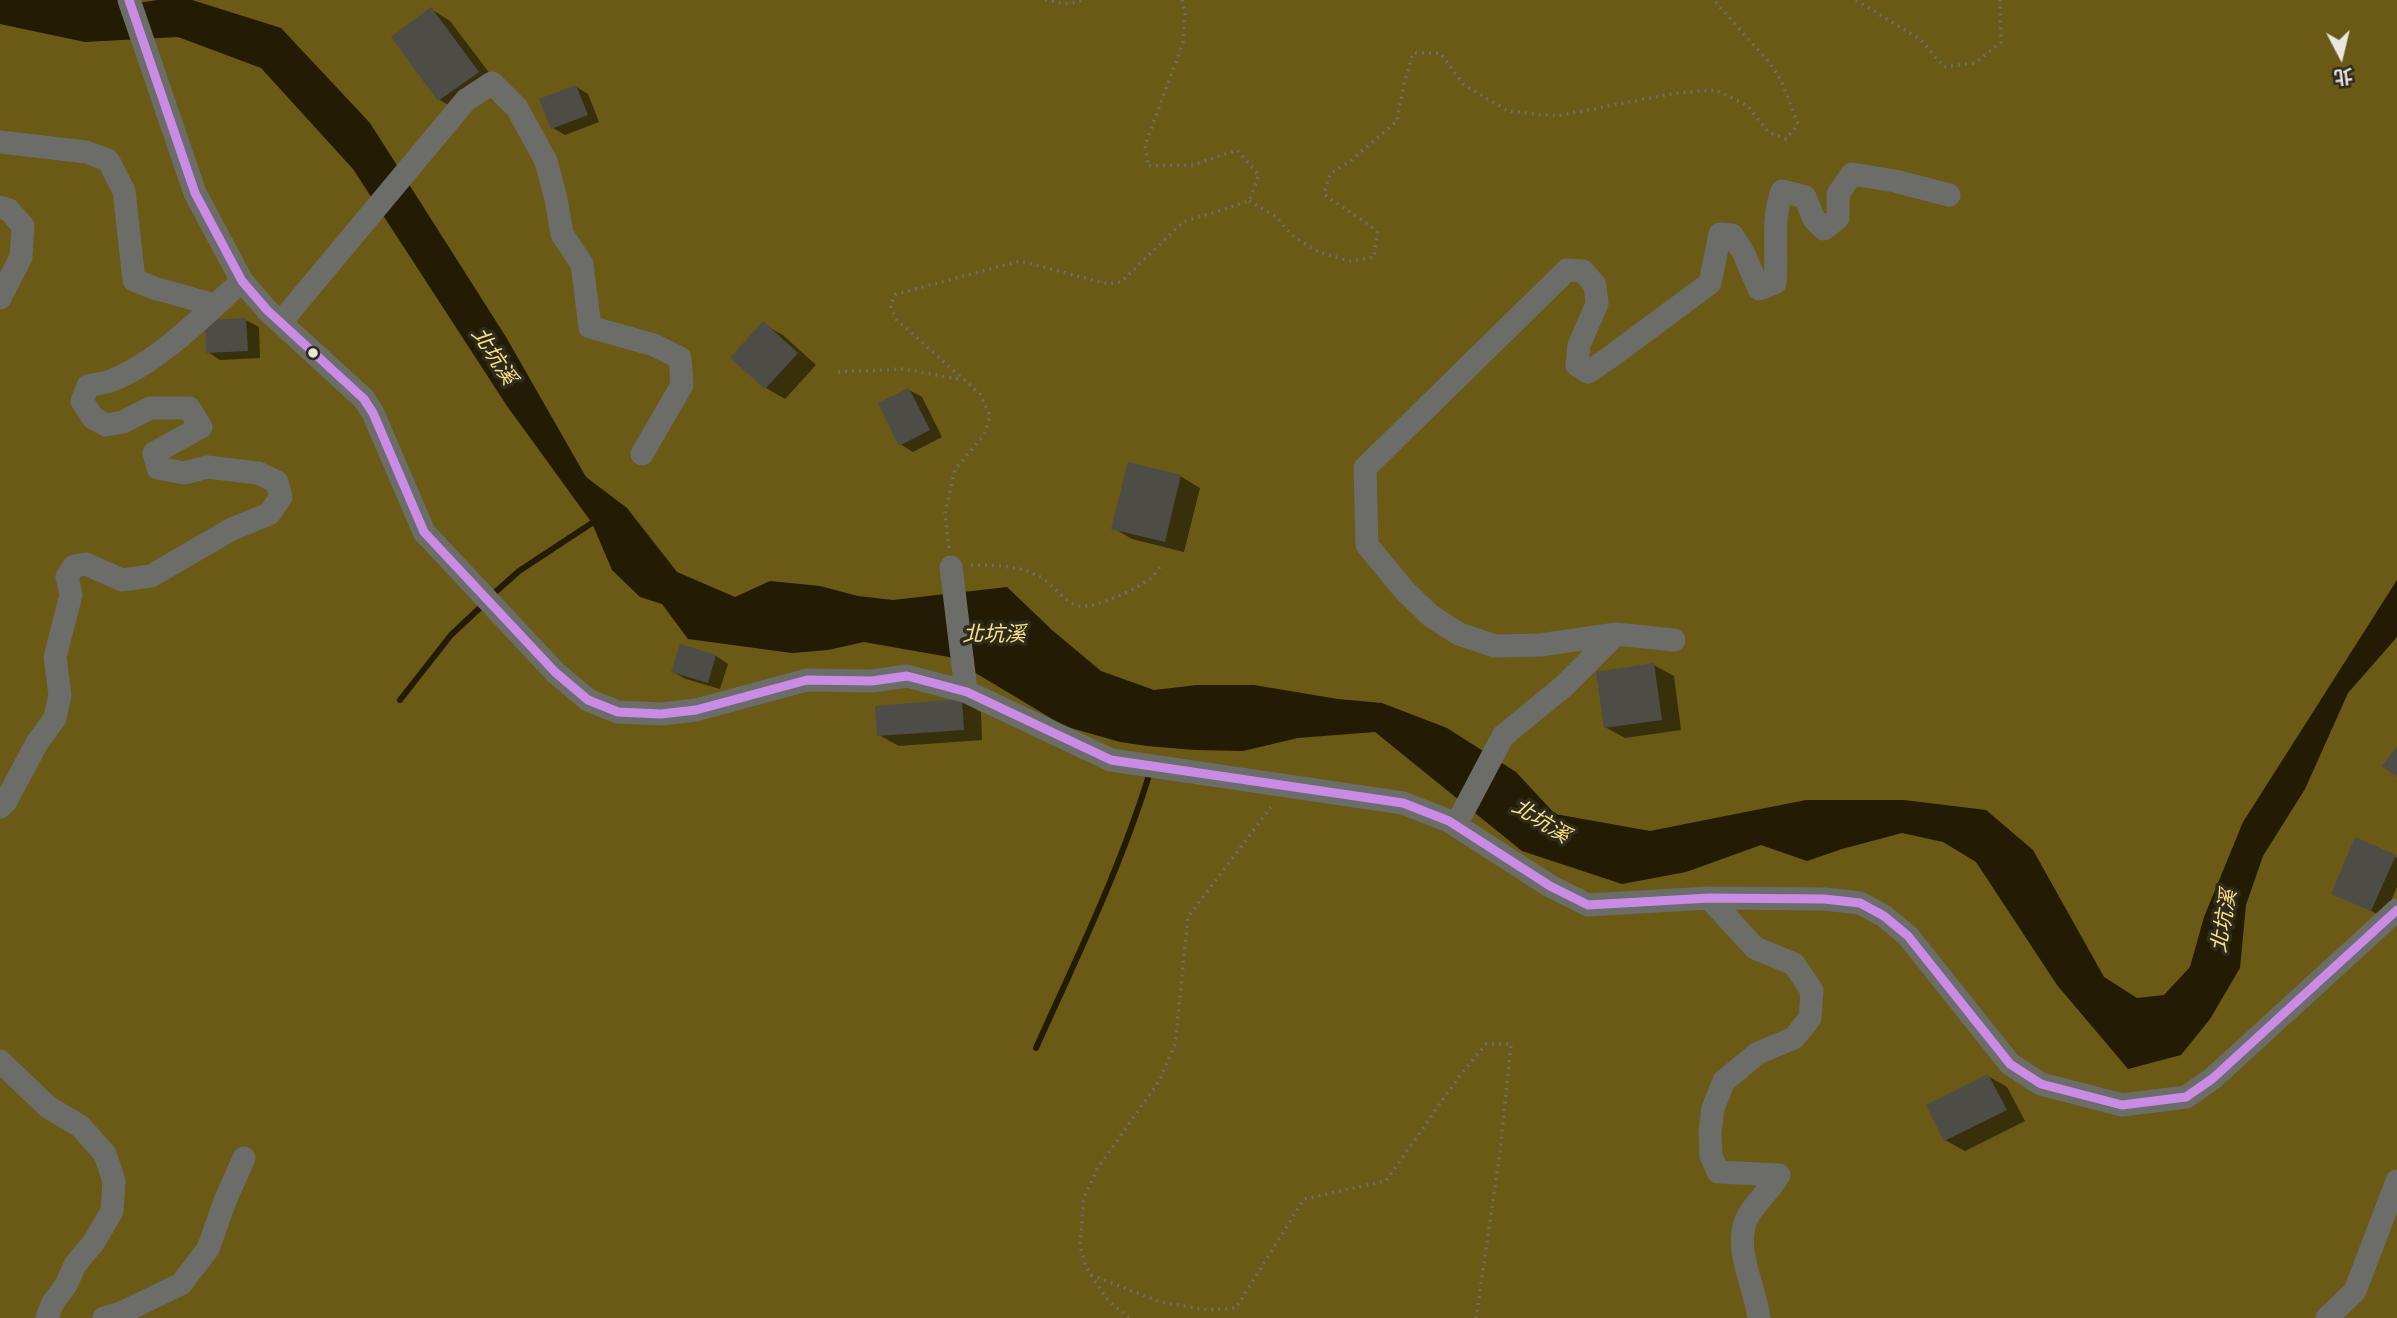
<!DOCTYPE html>
<html>
<head>
<meta charset="utf-8">
<style>
  body { margin:0 }
  #map { position:relative; width:2397px; height:1318px; overflow:hidden; background:#34322c; font-family:"Asap Condensed","Noto Sans TC",sans-serif }
  canvas { display:block }
  .north { position:absolute; left:2306px; top:21px; width:70px; height:70px; -webkit-text-stroke:5px #2d2a1f; paint-order:stroke; rotate:173deg; font-size:19px; font-weight:700; line-height:28px; text-align:center; color:#e8e6df }
  .north::after { content:''; display:block; margin:auto; width:24px; height:32px; background:#e8e6df; clip-path:polygon(50% 0,100% 100%,50% 72%,0 100%) }
</style>
</head>
<body>
<div id="map">
<canvas width="2397" height="1318"></canvas>
<div class="north">北</div>
</div>
<script>
const c = document.querySelector('canvas').getContext('2d');
c.lineJoin = 'round';
function fill(path, color) { c.fillStyle = color; c.fill(path, 'evenodd'); }
function strokePath(path, color, width, dash) { c.strokeStyle = color; c.lineWidth = width; c.lineCap = dash ? 'butt' : 'round'; c.setLineDash(dash || []); c.stroke(path); }
function label(font, color, halo, rows, align = 'center') {
  c.font = font + ' "Asap Condensed","Noto Sans TC",sans-serif'; c.lineWidth = 7; c.setLineDash([]); c.textBaseline = 'middle'; c.strokeStyle = halo; c.fillStyle = color; for (const [text, x, y, turn = 0] of rows) {
    c.save(); c.translate(x, y); c.rotate((+turn || 0) * Math.PI / 180); c.textAlign = isNaN(turn) ? turn : align; if (halo) c.strokeText(text, 0, 0); c.fillText(text, 0, 0); c.restore();
  }
}
fill(new Path2D(`
  M0,0H2397V1318H0Z`), '#6a5a15');
fill(new Path2D(`
  M0,0H120L130,4L158,0H192L281,28L370,123L506,337L586,477L627,508L677,572L735,597L770,581L820,586L858,596L893,600L1007,587L1052,630L1101,671L1154,690L1197,685H1254L1338,699L1382,703L1447,728L1516,772L1555,814L1650,831L1806,800H1904L1986,810L2033,850L2104,977L2137,998L2164,995L2190,967L2204,917L2243,822L2397,580V637L2348,693L2305,789L2263,856L2246,905L2240,968L2210,1019L2181,1055L2128,1069L2057,985L1976,862L1943,842L1902,833L1842,849L1807,861L1761,845L1686,872L1622,884L1522,851L1375,732L1298,738L1243,751L1195,750L1147,746L1120,742L1064,726L949,657L864,642L828,650L792,653L688,639L662,604L640,597L612,570L592,523L507,406L353,169L261,68L178,37L85,42L0,24Z`), '#231b04');
fill(new Path2D(`
  M431,9L450,21L497,83L459,111L440,100Z
  M575,86L588,94L599,122L565,135L553,128Z
  M246,320L259,327L260,358L220,360L208,352Z
  M763,324L783,335L816,365L785,399L766,388Z
  M909,390L922,397L942,437L913,452L900,444Z
  M1180,476L1200,488L1184,552L1132,539L1113,528Z
  M681,646L716,656L728,664L720,689L686,679L673,672Z
  M1654,665L1674,676L1681,730L1625,738L1605,727Z
  M961,701L981,712L982,740L899,746L879,735Z
  M2356,840L2397,858V887L2384,917L2333,893Z
  M1988,1076L2007,1087L2025,1121L1965,1151L1945,1140Z`), '#0007');
strokePath(new Path2D(`
  M491,596L519,571L592,523L597,517
  M400,700L451,635L484,604
  M1036,1048C1077,957 1121,867 1150,772`), '#231b04', 6);
fill(new Path2D(`
  M431,7L479,72L438,101L391,37Z
  M576,85L588,115L551,129L539,99Z
  M246,318L248,351L206,353L205,320Z
  M763,321L798,353L765,389L730,358Z
  M909,388L930,430L899,446L878,403Z
  M1128,462L1181,475L1165,542L1111,529Z
  M680,644L716,655L708,683L671,672Z
  M1654,663L1662,720L1604,728L1596,672Z
  M962,699L964,730L877,736L875,706Z
  M2397,747V777L2382,766Z
  M2355,837L2396,855L2371,911L2331,894Z
  M1988,1074L2007,1110L1944,1141L1926,1105Z`), '#4e4c47');
strokePath(new Path2D(`
  M1045,0L1069,4L1085,0
  M1856,0L1921,40L1944,67L1975,63L2001,42L2000,0
  M1249,201L1275,216L1292,235L1318,252L1350,261L1374,257L1377,232C1361,217 1341,208 1324,194L1330,174L1349,162L1397,121L1404,84L1413,53H1440L1464,85L1508,111L1556,116L1677,93L1716,90L1748,106L1768,132L1786,139L1798,124L1781,80L1769,62L1714,0
  M838,372L904,369L963,380
  M949,548L945,513L955,469L984,435L990,416L980,394L896,319L890,305L896,294L1020,261L1108,284L1121,282L1183,222L1249,201L1259,175L1237,150L1193,165L1148,166L1145,145L1183,43L1185,14L1182,0
  M971,565C994,565 1019,565 1040,577C1054,585 1064,603 1080,606C1097,608 1137,589 1151,578C1154,575 1158,569 1161,565
  M1091,1275L1161,1302L1207,1310L1236,1308L1304,1199L1386,1181L1460,1075L1486,1044H1511L1500,1152L1476,1318
  M1129,1318L1106,1298L1086,1267L1080,1246L1084,1198L1097,1169L1160,1080L1175,1044L1188,917L1271,807`), '#6e6d69', 3.5, [2, 5]);
strokePath(new Path2D(`
  M129,0L195,193L242,281L267,310L364,399L373,413L424,532L555,672L588,700L618,712L661,714L696,710L807,680L872,681L907,676L967,692L1111,760L1403,803L1449,821L1550,886L1588,905L1709,898L1824,899L1860,903L1884,916L1908,936L2010,1064L2041,1084L2122,1105L2186,1097L2212,1079L2397,910
  M0,142L86,152L108,160L124,191L134,280L154,288L215,305
  M0,207L9,210L23,226L21,257L0,298
  M281,322L466,100L492,83L517,108L546,161L556,199L562,234L582,264L590,327L654,345L680,358L682,385L642,454
  M951,567L966,690
  M1616,634L1674,640
  M0,807L6,801L37,743L55,718L60,695L55,657L71,595L67,577L74,566L86,564L122,580L151,576L232,529L269,514L281,497L277,482L258,473L207,467L184,473L158,468L154,453L201,427L189,408H150L123,422L106,425L93,418L82,401L88,386C97,384 107,383 115,379C160,361 206,313 242,281
  M1456,825L1503,736L1564,686L1616,634L1540,645L1495,646L1459,634L1431,616L1405,591L1367,545L1365,468L1567,270L1583,271L1595,285L1597,304L1579,345L1577,365L1588,372L1609,358L1710,283L1720,234L1732,235L1743,252L1759,289L1775,283C1778,251 1771,221 1782,191L1805,197L1814,219L1824,229L1838,218V194L1852,174L1895,181L1949,195
  M1709,898L1755,948L1794,964L1812,991L1810,1018L1794,1038L1758,1053L1724,1081L1713,1108L1710,1132L1711,1156L1718,1172L1779,1175C1770,1191 1753,1204 1746,1220C1734,1251 1755,1286 1759,1318
  M0,1061L48,1107L80,1126L105,1154L114,1181L112,1211L94,1242L75,1265L66,1285L52,1304L47,1318
  M104,1318L121,1313L181,1284L208,1249L225,1201L244,1158
  M2327,1318L2355,1291L2397,1181`), '#6c6c68', 23);
strokePath(new Path2D(`
  M129,0L195,193L242,281L267,310L364,399L373,413L424,532L555,672L588,700L618,712L661,714L696,710L807,680L872,681L907,676L967,692L1111,760L1403,803L1449,821L1550,886L1588,905L1709,898L1824,899L1860,903L1884,916L1908,936L2010,1064L2041,1084L2122,1105L2186,1097L2212,1079L2397,910`), '#ca8be6', 9);
for (const [x, y, r, color] of [
  [313,353,6,"#e8e6df"]
]) { const dot = new Path2D(); dot.arc(x, y, r, 0, 2 * Math.PI); c.fillStyle = color; c.fill(dot); strokePath(dot, '#2d2a1f', 2.5); }
label('italic 21px', '#fce383', '#2d2a1f', [
  ["北坑溪",494,356,57],
  ["北坑溪",994,634],
  ["北坑溪",1541,821,32],
  ["北坑溪",2224,921,-80]
]);
</script>
</body>
</html>
